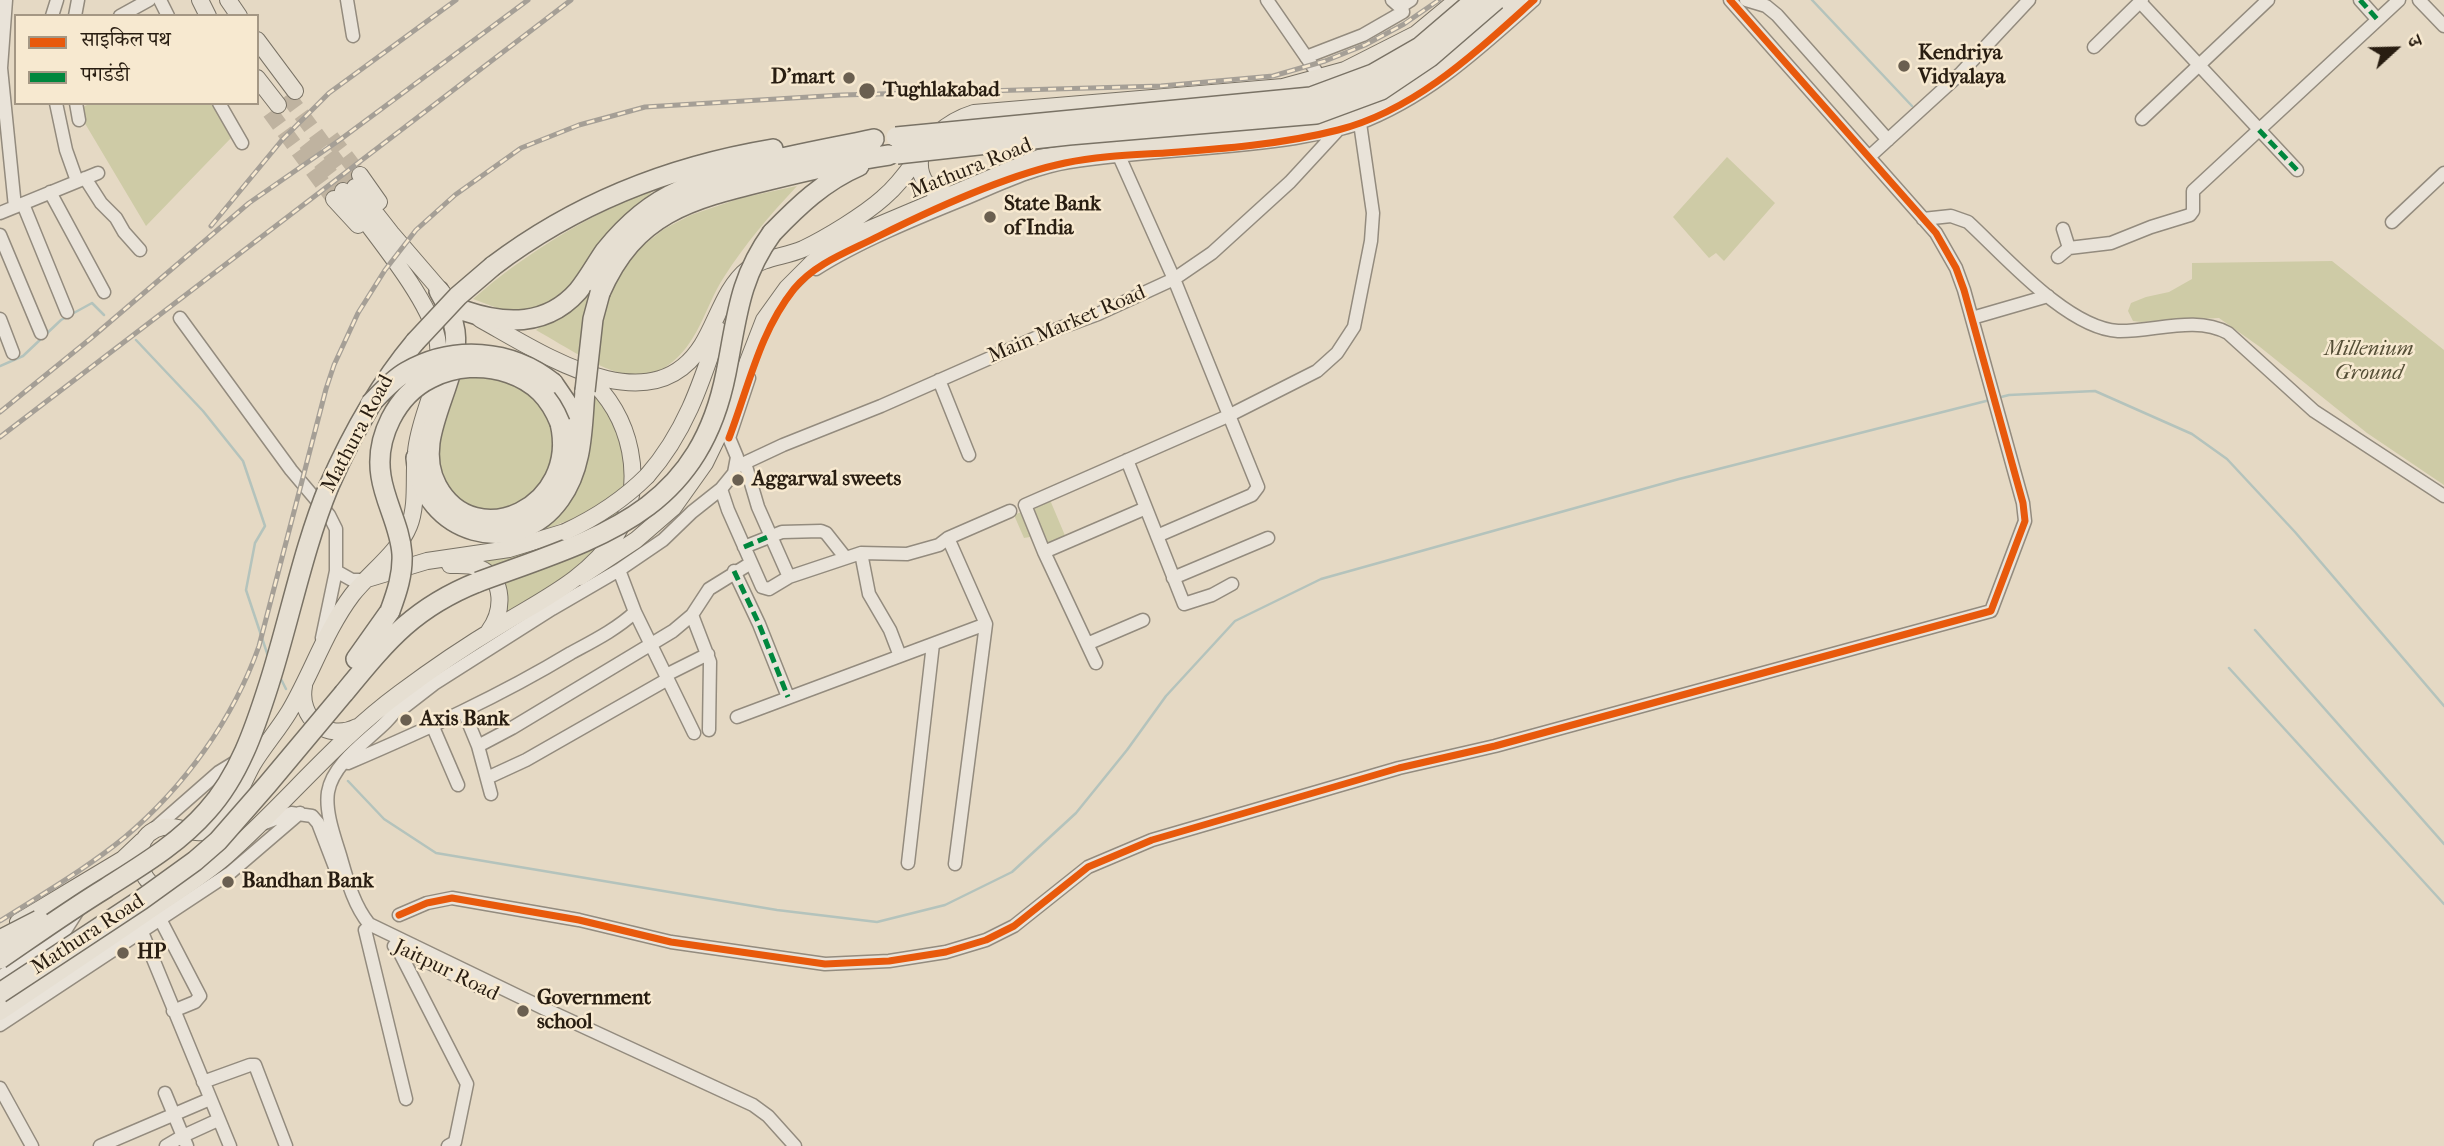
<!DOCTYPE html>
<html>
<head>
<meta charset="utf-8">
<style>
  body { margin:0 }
  #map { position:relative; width:2444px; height:1146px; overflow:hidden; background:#e5d9c4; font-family:"IM FELL French Canon","Noto Serif Devanagari",serif }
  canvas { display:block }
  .legend { position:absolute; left:14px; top:14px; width:245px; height:91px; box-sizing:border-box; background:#f7e9d0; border:2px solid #a49784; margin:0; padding:9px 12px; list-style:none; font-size:21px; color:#281d11 }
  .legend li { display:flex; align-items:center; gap:14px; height:35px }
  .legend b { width:35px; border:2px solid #a49784 }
  .north { position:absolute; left:2360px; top:14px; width:70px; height:70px; -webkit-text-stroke:5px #f7e9d0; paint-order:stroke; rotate:68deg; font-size:19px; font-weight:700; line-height:28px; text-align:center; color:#281d11 }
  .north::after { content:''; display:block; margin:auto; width:24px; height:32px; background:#281d11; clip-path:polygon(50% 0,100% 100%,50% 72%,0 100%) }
</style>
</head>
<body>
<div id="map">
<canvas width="2444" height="1146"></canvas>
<ul class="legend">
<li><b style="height:9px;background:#e8590c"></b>साइकिल पथ</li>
<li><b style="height:9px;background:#00873e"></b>पगडंडी</li>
</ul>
<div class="north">उ</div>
</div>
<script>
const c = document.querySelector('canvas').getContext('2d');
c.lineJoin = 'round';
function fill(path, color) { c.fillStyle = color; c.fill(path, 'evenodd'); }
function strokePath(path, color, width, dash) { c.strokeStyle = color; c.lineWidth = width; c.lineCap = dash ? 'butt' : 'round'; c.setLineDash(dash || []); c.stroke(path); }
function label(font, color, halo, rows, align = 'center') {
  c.font = font + ' "IM FELL French Canon",serif'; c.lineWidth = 5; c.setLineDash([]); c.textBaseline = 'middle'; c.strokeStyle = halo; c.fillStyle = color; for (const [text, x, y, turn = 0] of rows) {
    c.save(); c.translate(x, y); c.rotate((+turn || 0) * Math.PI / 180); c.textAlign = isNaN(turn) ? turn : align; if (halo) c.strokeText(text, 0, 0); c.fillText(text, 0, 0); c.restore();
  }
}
fill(new Path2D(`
  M91,103H211L231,138L146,226L77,110Z
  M1727,157L1775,203L1724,261L1716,253L1709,258L1673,217Z
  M797,186C770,215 745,244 724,277C704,308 699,344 667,366C659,372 648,376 638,376C604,374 565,346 536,330L664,229L691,215L741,198Z
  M655,188L570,290L551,303L531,311L508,312L473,299C528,251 588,216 655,188Z
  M2332,261L2444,350V485L2367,433L2260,347L2219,318L2141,322L2133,321L2128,311L2131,303L2146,297L2169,292L2192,279V263Z
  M487,376L524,387L548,410L557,458L530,499L489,512L461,503L444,484L436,445L454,381L469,377Z
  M591,389C610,408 619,428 623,455C636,543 568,576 504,615L489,565L481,560L543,548L569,538L564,522L531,535L530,532L548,522Z
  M1050,500L1069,545L1034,546L1030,537L1024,538L1014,515Z`), '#cecba6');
strokePath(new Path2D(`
  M1812,0L1912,106
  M136,340L203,411L243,461L265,526L255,543L246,590L268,656
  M0,366L23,356L61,320L92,303L104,315
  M1997,398L2009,395L2095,391L2192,434L2227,459L2295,532L2444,706
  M2255,630L2444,844
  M2229,668L2444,904
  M280,677L286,689
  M348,781L384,819L436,853L777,910L877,922L945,905L1012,872L1076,813L1127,750L1166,696L1235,621L1321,579L1679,479L1990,400`), '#b4c3bc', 2.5);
strokePath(new Path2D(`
  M287,95L355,187
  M270,112L334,199
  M331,137L360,175
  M306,143L343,191`), '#bfb3a0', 16, [16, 8]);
const minor = new Path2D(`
  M6,0L1,68L15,207
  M160,0L168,16
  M347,0L353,36
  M1267,0L1320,77
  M1392,0L1400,7L1411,0
  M1746,0L1766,6L1777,15L1888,140
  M2360,0L2377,19
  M2419,0L2444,26
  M2140,2L2297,170
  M52,16L57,0
  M75,16L78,0
  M120,16L149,0
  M2094,47L2142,0
  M1306,57L1363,35L1403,12L1402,7
  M56,103L66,150L77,181
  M76,103L79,120
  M219,103L242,143
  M2142,119L2268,0
  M1119,156L1174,279L1258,487L1252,495L1157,536
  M1869,157L1960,74L2029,0
  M85,178L101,203L116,218L124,232L140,250
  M50,192L104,292
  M23,204L67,312
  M0,213L98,173
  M1923,219L1951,216L1968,222C2004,255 2067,328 2118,331C2154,332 2195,315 2228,333L2314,411L2444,496
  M2392,222L2444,173
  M2063,229L2069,248
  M0,235L41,333
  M2058,257L2069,248L2111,243L2151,227L2190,215L2193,211V191L2399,0
  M816,269C858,242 917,218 964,199C998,185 1032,168 1069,162C1144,150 1220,150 1295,138C1317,134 1337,131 1357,124C1427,98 1480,48 1534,0
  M180,318L291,470L329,515L336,529V571L322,638
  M1972,318L2048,296
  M0,319L13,353
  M939,380L969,455
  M729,438L749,378
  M1127,460L1184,604L1212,595L1232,584
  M745,463L758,507L789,577L861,553L907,554L939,545L948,538L1010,511
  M736,467L783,445L881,406L1049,332L1098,314L1174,279L1212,253L1290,182L1338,130
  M721,489L728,510L762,587L769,589L789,577
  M948,538L986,624L955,864
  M744,547L782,532L821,531L826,533L845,557
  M1044,552L1146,508
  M861,553L869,594L890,630L900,656
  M336,571L352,580H365
  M734,571L759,624L788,697
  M1173,578L1268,538
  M635,612L694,733
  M692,615L710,662L709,730
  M1087,644L1143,620
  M1096,663L1044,552L1025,505L1228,416L1317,371L1337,353L1354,327L1371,241L1373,213L1360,123
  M666,675L708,654
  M413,689C404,700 396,712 386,722C367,741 333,763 328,792C325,811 334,836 340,855C347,879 353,904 369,924L545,1009L753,1105L768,1116L795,1146
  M403,708L434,684L552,609L619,570L663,540L692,512L721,489L734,473L737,457L727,433
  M464,712L478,746L491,794
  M737,717L986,624
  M433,727L458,785
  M478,746L512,728L673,631L692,615L709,589L751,563
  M348,763C425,730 500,696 571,653C593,641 617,629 635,612L619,570
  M487,778L526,760L668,679
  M265,823L291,813L312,816L318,823L338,875
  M154,829L219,772L237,761
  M908,863L933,644
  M399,915L427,903L452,898L579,920L671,942L825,964L889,961L946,952L986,940L1014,926L1088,867L1152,840L1399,768L1495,746L1991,611L2025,521L2023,503L1964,290L1956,268L1936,233L1730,0
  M160,919L200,996L195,1002L173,1011
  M365,930L406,1099
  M142,932L230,1146
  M394,946L488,991
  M398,949L467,1084L455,1142L448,1146
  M0,977L63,934L80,907
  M0,1025L230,873L300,813
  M203,1082L250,1065H255L286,1146
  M0,1088L32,1146
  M165,1093L187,1146
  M100,1146L210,1099
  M166,1146L183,1136L218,1120`);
const major = new Path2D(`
  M200,0L208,16
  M228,0L239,16
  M257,40L295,91
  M257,78L278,105
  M921,154C916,176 929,196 952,194
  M360,175L379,202
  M355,187L391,233L447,298
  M334,199L358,225
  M480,319C540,352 650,428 702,345C717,321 725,287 748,269C764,257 785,257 803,249C826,238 864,215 883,198C920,167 923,129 974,113L1283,87L1345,70L1416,34L1457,0
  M647,476C685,433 701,384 719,330
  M450,565C460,565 470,564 479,568C506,579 503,612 489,631
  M580,577L636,540L673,508L705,463L723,426L764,320L787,288L813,262L860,233L1021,165L1039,158L1076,152L1303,126L1358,111L1408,89L1471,42L1517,0
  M367,579L427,561L509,549L565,532
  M304,686C298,718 327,742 357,727
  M168,891C158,889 151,886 146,878C134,860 138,832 163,827C185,824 197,843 218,823C236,806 241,785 253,764C264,746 278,730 289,712C312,673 325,631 352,595C370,572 398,553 409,526C418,504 413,475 416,452C419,414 445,378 437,338C428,296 369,228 343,191
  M18,922L123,859L142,841
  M0,1012C50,978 100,945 149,911C175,893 202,877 226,856C286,803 336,740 400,693C432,669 466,646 501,625C543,599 589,578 616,535C648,485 631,413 587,377`);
const highway = new Path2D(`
  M772,233C798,206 824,181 859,166
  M493,266C576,203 671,166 773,149
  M439,291C446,303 453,317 455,331C462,383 410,436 437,486C475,556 580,507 560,423
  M600,293C635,212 691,199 769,180C809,170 849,161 889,155
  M465,311C506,325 547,326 578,291C588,279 596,264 605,251C625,226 649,204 679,191C739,163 809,153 874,139
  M553,383L568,405L576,434
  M416,458C422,534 516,561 560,499C583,467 582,428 585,391
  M329,486C352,434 379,385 415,342
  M356,659L390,611
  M344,693C387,641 413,608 478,582`);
strokePath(minor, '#938b7e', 15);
strokePath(major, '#797265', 18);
strokePath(highway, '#797265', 22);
strokePath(minor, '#e9e3d9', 12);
strokePath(major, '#e6dfd2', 16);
strokePath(highway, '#e6dfd2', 19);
const rail = new Path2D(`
  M211,226L282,140L329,93L456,0
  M0,412L90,339L249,203L341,139L528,0
  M0,437L571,0
  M0,921C42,894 86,869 125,837C184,787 233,720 259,646L326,389L334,365L358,313L385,270L416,230L455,195L521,148L579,125L645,107L842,95L1161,86L1273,76L1325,61L1365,45L1404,24L1439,0`);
strokePath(rail, '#a59f96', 5);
strokePath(rail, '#f7e9d0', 2.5, [8]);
const majorBridge = new Path2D(`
  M565,532C595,518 623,500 647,476`);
const highwayBridge = new Path2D(`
  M896,137L1311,97L1373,74L1420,47L1475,0
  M897,154L1069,135L1316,114L1381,90L1430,57L1496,0
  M415,342L458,296L493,266
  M585,391L593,319L600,293
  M370,404C381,393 392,380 406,372C453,345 511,349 553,383
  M478,582C597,538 698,515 726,373C737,319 738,280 772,233
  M390,611C397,592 403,574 402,554C400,526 385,503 381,476C375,438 396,395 431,378C455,366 483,364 509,373C535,382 550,398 560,423
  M0,940L39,920
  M0,959C35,935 70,910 106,888C142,865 178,844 207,811C239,776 255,728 269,684C290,618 303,549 329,486
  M0,993L141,900L195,861L218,841L267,785L344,693`);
strokePath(majorBridge, '#797265', 18, []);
strokePath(highwayBridge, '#797265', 22, []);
strokePath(majorBridge, '#e6dfd2', 16);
strokePath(highwayBridge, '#e6dfd2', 19);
strokePath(new Path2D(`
  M2360,0L2377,19
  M2259,130L2297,170
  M744,547L770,536
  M734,571L759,624L788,697`), '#00873e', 5, [10, 5]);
strokePath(new Path2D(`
  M729,438C749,386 759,333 794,289C815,263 850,251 879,236C933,209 1007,175 1065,163C1098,156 1132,155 1165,153C1221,149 1284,144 1338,130C1416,110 1476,52 1534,0
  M399,915L427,903L452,898L579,920L671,942L825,964L889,961L946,952L986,940L1014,926L1088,867L1152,840L1399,768L1495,746L1991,611L2025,521L2023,503L1964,290L1956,268L1936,233L1730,0`), '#e8590c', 7);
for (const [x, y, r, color] of [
  [1904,66,7,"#6a5f50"],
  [849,78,7,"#6a5f50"],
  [867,91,9,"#6a5f50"],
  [990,217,7,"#6a5f50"],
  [738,480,7,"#6a5f50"],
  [406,720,7,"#6a5f50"],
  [228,882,7,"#6a5f50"],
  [123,953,7,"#6a5f50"],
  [523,1011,7,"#6a5f50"]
]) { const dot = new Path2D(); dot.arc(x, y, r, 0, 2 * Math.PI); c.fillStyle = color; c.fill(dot); strokePath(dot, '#f7e9d0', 2.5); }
label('bold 21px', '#281d11', '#f7e9d0', [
  ["Kendriya",1918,54],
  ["Vidyalaya",1918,78],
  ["D'mart",835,78,"right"],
  ["Tughlakabad",883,91],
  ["State Bank",1004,205],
  ["of India",1004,229],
  ["Aggarwal sweets",752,480],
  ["Axis Bank",420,720],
  ["Bandhan Bank",242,882],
  ["HP",137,953],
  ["Government",537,999],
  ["school",537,1023]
], 'left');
label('21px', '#281d11', '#f7e9d0', [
  ["Mathura Road",971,169,-22],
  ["Main Market Road",1067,325,-23],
  ["Mathura Road",358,434,-62],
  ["Mathura Road",88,935,-33],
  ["Jaitpur Road",446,971,26]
]);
label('italic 21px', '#544e36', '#f7e9d0', [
  ["Millenium",2369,350],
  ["Ground",2369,374]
]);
</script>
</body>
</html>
